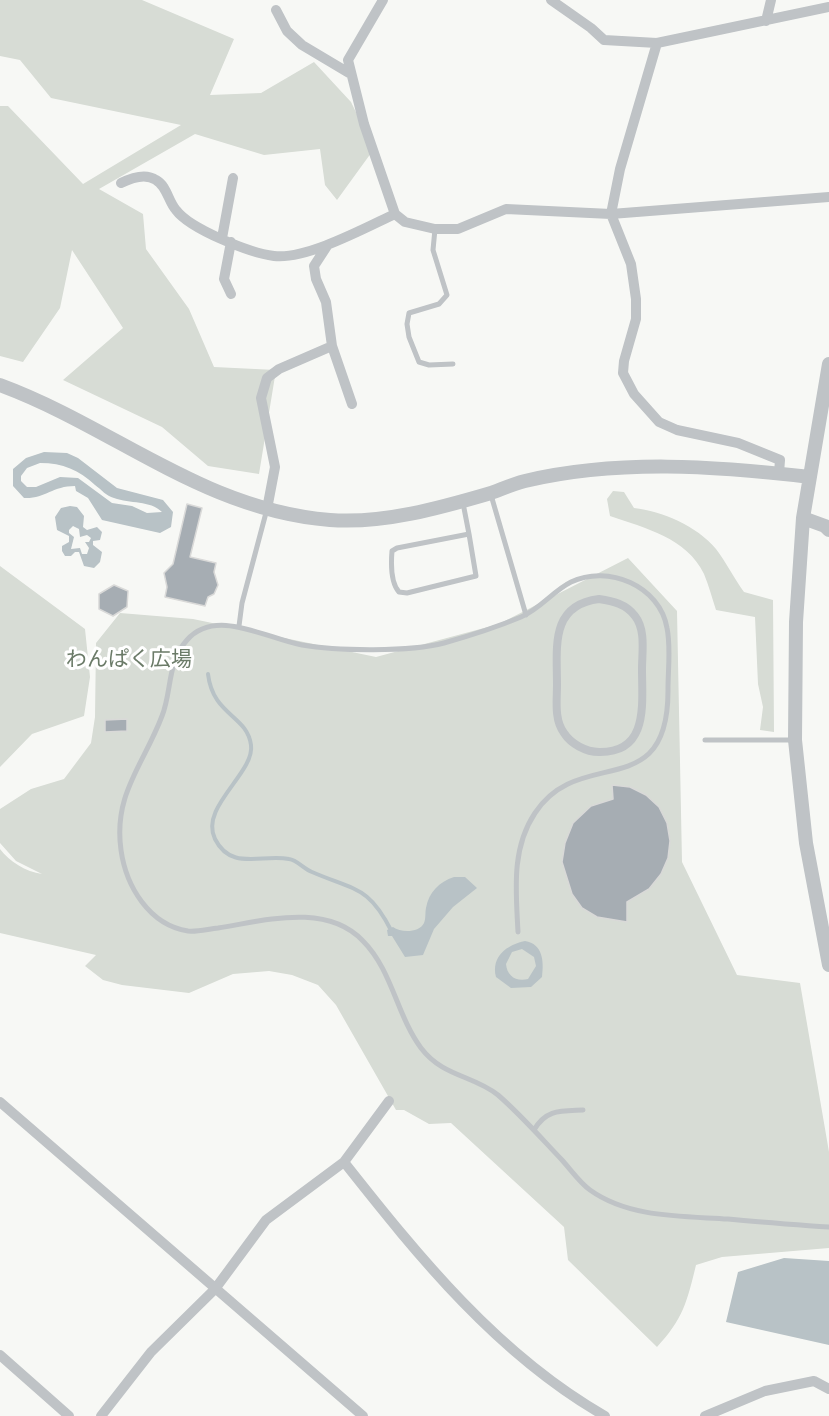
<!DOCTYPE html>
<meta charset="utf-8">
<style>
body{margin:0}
canvas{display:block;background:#f7f8f5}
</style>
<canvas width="829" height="1416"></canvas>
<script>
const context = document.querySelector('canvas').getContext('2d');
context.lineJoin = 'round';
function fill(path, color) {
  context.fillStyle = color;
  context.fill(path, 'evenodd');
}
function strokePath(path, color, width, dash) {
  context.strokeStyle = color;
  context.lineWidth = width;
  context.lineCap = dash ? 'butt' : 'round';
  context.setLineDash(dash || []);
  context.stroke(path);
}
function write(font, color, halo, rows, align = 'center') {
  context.font = font + ' "Nunito Sans","Noto Sans JP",sans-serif';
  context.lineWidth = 6;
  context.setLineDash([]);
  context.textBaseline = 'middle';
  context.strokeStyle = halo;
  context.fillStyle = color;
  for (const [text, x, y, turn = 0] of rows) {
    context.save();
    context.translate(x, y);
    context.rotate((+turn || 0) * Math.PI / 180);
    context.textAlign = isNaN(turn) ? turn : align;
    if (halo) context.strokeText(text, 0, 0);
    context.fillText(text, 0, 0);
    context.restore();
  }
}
fill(new Path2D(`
 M 0,0 L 142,0 L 234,39 L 210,95 L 261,93 L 314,62 L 351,102 L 374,149 L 337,200 L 325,185 L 320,149 L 264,155 L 195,134 L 99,189 L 143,214 L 146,249 L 189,309 L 214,367 L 276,370 L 259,474 L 208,466 L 162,427 L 63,380 L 123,328 L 72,250 L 60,308 L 23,362 L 0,356 L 0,106 L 8,106 L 83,184 L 181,125 L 51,98 L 20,60 L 0,56 Z
 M 613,491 L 624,492 L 634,508 C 662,511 697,526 716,549 C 726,562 734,578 744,592 L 773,600 L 774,732 L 760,730 L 763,707 L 758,684 L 755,617 L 716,610 C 712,598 709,586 704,574 C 687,538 645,528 610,516 L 607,499 Z
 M 628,558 L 677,611 L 682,862 L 737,975 L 800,983 L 829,1152 L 829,1248 L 722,1257 L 696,1265 C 687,1302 683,1319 657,1347 L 568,1260 L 564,1227 L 451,1123 L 429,1124 L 404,1110 L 396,1110 L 336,1005 L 318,985 L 292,975 L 269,971 L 233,974 L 189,993 L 122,985 L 103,980 L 85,966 L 96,955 L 0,933 L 0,849 C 9,861 26,872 42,874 L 16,861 L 0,843 L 0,809 L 31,789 L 64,779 L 91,743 L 95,717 L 96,643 L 120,613 L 193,619 L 376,657 L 499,624 Z
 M 0,566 L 85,629 L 90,677 L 84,716 L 32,734 L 0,767 Z`), '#d7dcd5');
fill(new Path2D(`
 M 44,452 L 67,453 L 78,458 L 117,488 L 163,500 L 173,512 L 171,527 L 160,533 L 102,520 L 88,498 L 76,491 L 75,486 C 52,486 45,499 24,498 L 13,486 L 13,469 L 26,458 ZM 40,463 C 63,463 79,470 95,485 C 102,490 106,496 114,498 C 130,504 150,500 162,512 L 147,513 L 132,506 L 112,503 L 78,478 L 60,477 L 36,487 L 27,487 L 21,481 L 21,476 L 27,468 Z
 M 70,506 L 77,507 L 84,516 L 83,527 L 87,530 L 97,527 L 102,532 L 100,540 L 93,541 L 93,545 L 102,552 L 100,562 L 94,568 L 84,566 L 79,552 L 75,552 L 71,556 L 65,556 L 62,551 L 62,546 L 69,542 L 69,536 L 57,530 L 55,517 L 61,508 ZM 73,526 L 79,529 L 80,537 L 87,535 L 91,538 L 89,542 L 85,542 L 89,548 L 87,554 L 82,554 L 80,548 L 71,549 L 74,537 L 69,533 L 69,530 Z
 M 454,877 L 465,877 L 477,888 L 453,907 L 434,929 L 423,955 L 405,957 L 392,936 L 388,936 L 387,930 L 393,927 C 401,933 419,933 424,923 C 426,919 425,912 426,908 C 429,892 439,882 454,877 Z
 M 525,941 C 543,944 544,961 542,977 L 531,987 L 511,988 L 496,977 C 491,956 507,945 525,941 ZM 522,949 L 534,957 L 536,966 L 528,979 C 516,982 507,976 506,964 L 512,952 Z
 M 784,1258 L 829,1261 L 829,1345 L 726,1322 L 738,1272 Z`), '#b8c2c6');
strokePath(new Path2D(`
 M 208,674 C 213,716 247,715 251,745 C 255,773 199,807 215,839 C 231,871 261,854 289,859 C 297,860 304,869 312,872 C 356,891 369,886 392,932`), '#b8c2c6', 4);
const building = new Path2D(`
 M 187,504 L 202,508 L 190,557 L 216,563 L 214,572 L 218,585 L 214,594 L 208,597 L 205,606 L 165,597 L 167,587 L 164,573 L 173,564 Z
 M 114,585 L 128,591 L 127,607 L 113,616 L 99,609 L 99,594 Z
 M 127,719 L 127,731 L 105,732 L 105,720 Z
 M 612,785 L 630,787 L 646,795 L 659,807 L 667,823 L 670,841 L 668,858 L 661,874 L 649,889 L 627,902 L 627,922 L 597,917 L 582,908 L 572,894 L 562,862 L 565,843 L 573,823 L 591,806 L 613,799 Z`);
fill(building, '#a6adb3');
strokePath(building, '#d9d9d8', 1.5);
strokePath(new Path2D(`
 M 435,229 L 433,250 L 447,295 L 439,304 L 409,313 L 407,324 L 409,337 L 419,362 L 429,365 L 453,364
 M 491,495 L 526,615
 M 463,503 L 469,534
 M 469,534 L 476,576 L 407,593 L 399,592 C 391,583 391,563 392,551 L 397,548 Z
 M 239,626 L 242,603 L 267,509
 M 705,740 L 793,740
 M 518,932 C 516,891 511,849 535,813 C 580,744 669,806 668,689 C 668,669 671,647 667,628 C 660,586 608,564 571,582 C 553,591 540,609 521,617 C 497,627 469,636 444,643 C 411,652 336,651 302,645 C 267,639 216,607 187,640 C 167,662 172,691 162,716 C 144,764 113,794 121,850 C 126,886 149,925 188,931 C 197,932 208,929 218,928 C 264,921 326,902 363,941 C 392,970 397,1016 421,1048 C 443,1077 473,1075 498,1095 C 521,1115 541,1138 562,1160 C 571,1170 580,1183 590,1190 C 629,1218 682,1216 728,1219 C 761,1222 795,1225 829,1227
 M 534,1130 C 546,1109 561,1111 583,1110`), '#bfc3c6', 5);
strokePath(new Path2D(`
 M 599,599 C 613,601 626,604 635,616 C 646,630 642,652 642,669 C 642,704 649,753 599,752 C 586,752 571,744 564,733 C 554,720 557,700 557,685 C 557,647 550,605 599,599 Z`), '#bfc3c6', 8);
strokePath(new Path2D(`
 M 383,0 L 348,60 L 364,124 L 395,214 L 405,222 L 435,229 L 458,229 L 506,209 L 611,214 L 829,197
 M 551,0 L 591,28 L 604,40 L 657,43 L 829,7
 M 276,10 L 287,31 L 302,45 L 349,73
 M 766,21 L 771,0
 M 657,43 L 620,169 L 611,214 L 631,264 L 636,299 L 636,319 L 624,361 L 623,373 L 634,394 L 659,422 L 677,430 L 738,443 L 780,460 L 779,473
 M 121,183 C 131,178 146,173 156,180 C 167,186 168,201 176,210 C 190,229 250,253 274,256 C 306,260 365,228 395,214
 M 222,238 L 233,178
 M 231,294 L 224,279 L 231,242
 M 332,346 L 352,404
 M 267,509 L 275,467 L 261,398 L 267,378 L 279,369 L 332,346 L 326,302 L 316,279 L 314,266 L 327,246
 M 0,1102 L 363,1416
 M 344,1162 C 419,1257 498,1355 605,1416
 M 0,1355 L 69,1416
 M 101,1416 L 151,1352 L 215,1289 L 266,1220 L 344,1162 L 389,1101
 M 705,1416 L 765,1391 L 814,1381 L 829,1389`), '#bfc3c6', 10);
strokePath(new Path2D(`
 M 829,364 L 803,518 L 796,622 L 795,740 L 806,843 L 829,965
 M 0,385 C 114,427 203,510 330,520 C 383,524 440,508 491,493 C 502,489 513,484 525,481 C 619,459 715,466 810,477
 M 803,518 L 825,526 L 829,530`), '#bfc3c6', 14);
write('21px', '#6b7b68', '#fff', [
 ["わんぱく広場",129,661]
]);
</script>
